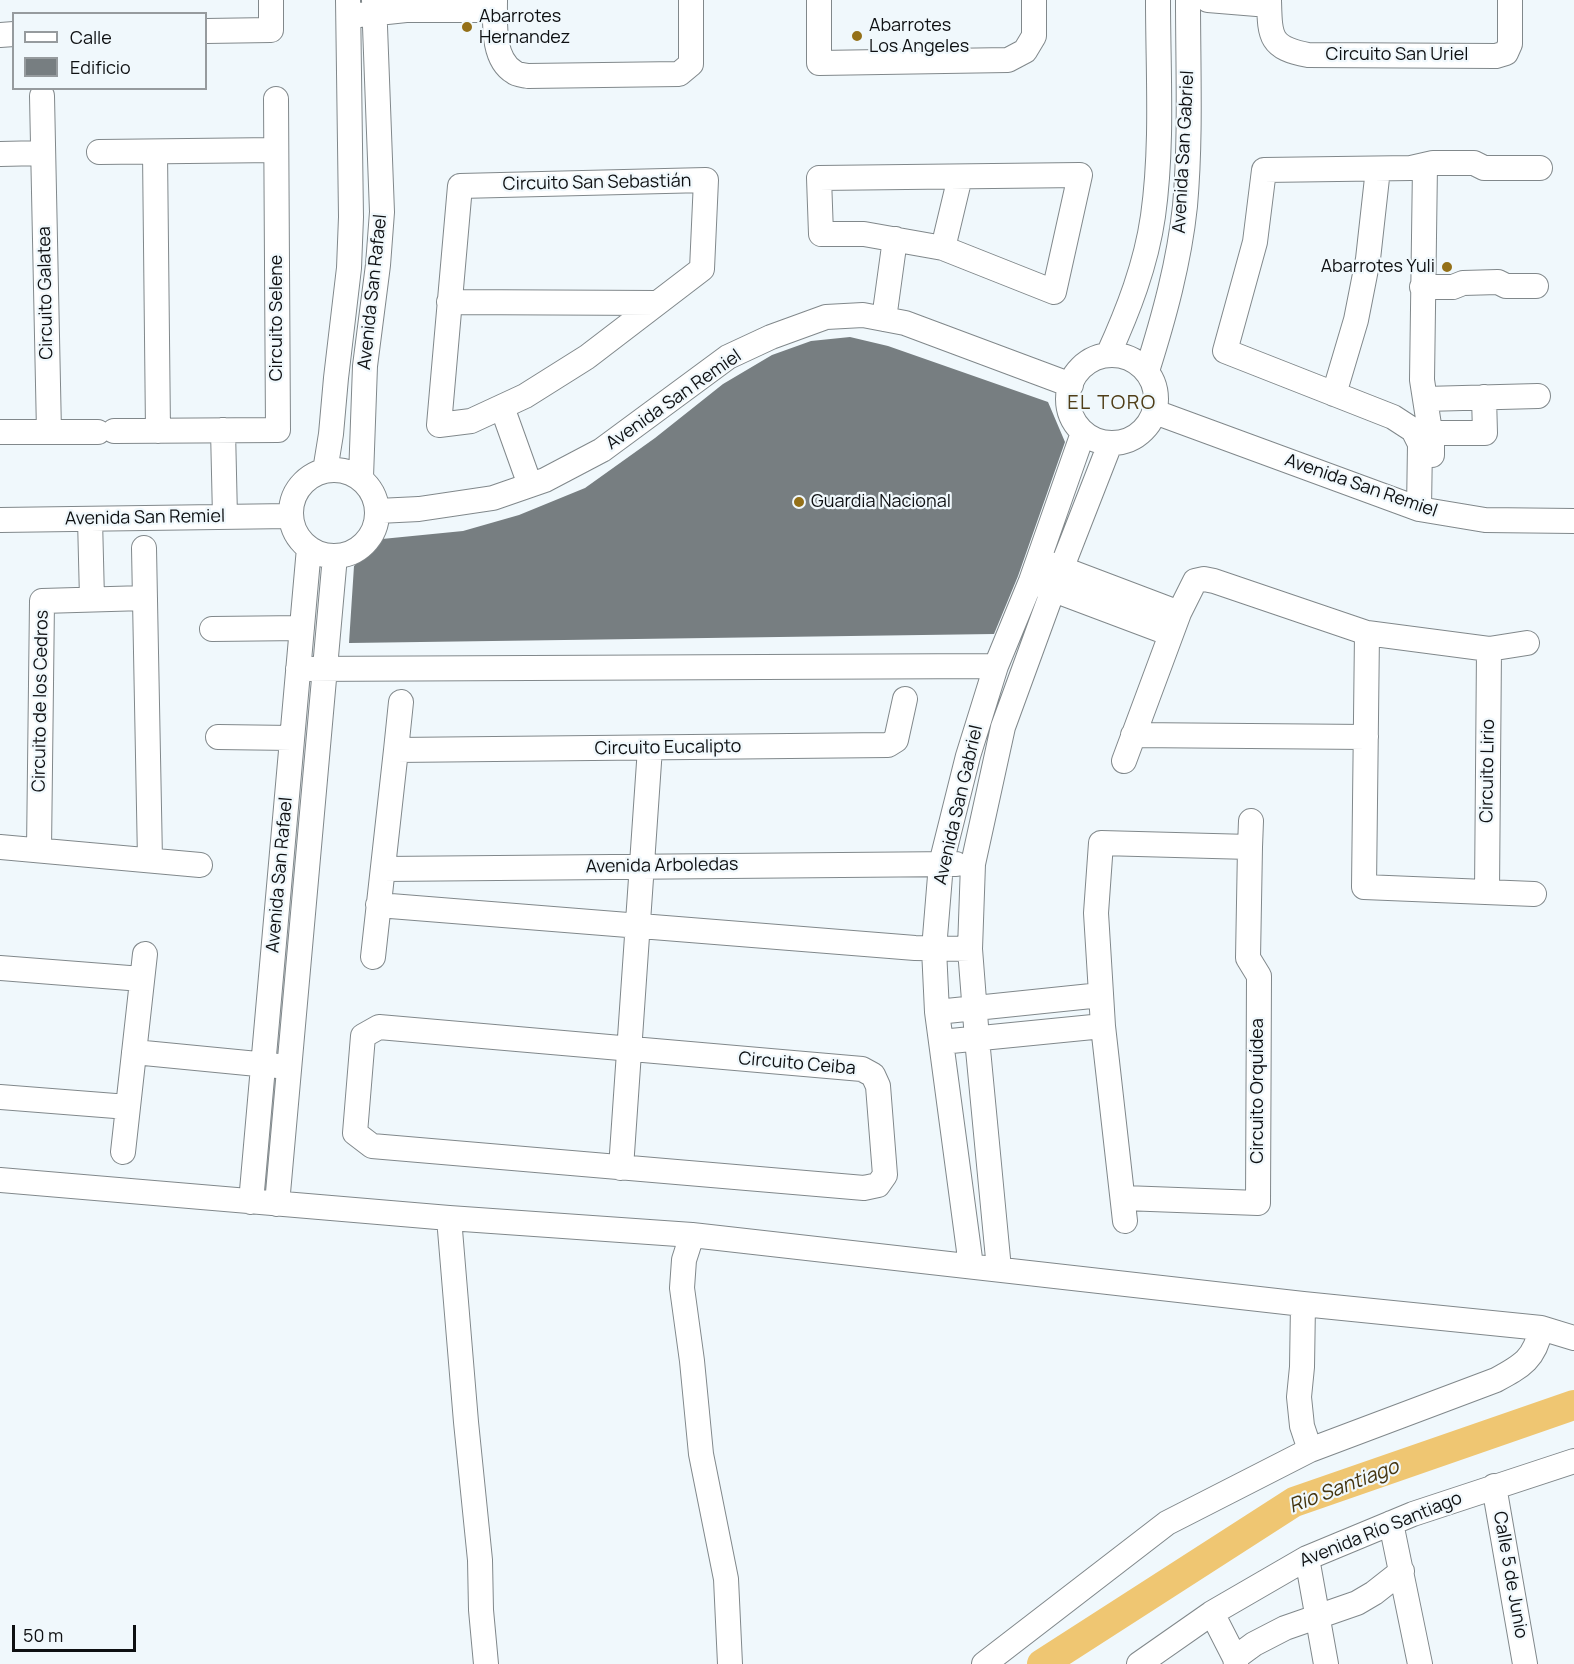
<!DOCTYPE html>
<meta charset="utf-8">
<style>
body{margin:0}
#map{position:relative;width:1574px;height:1664px;overflow:hidden;background:#f0f8fc;font-family:Manrope,sans-serif}
canvas{display:block}
.legend{position:absolute;left:12px;top:12px;width:195px;height:78px;box-sizing:border-box;background:#f0f8fc;border:2px solid #969b9e;margin:0;padding:8px 10px;list-style:none;font-size:18px;color:#0e1012}
.legend li{display:flex;align-items:center;gap:12px;height:30px}
.legend b{width:30px;border:2px solid #969b9e}
.scale{position:absolute;left:12px;top:1625px;width:124px;height:27px;box-sizing:border-box;border:3px solid #0e1012;border-top:0;padding-left:8px;font-size:18px;line-height:21px;white-space:nowrap;color:#0e1012;-webkit-text-stroke:4px #f0f8fc;paint-order:stroke}
</style>
<div id="map">
<canvas width="1574" height="1664"></canvas>
<ul class="legend">
<li><b style="height:8px;background:#fff"></b>Calle</li>
<li><b style="height:16px;background:#777e81"></b>Edificio</li>
</ul>
<div class="scale">50 m</div>
</div>
<script>
const context = document.querySelector('canvas').getContext('2d');
context.lineJoin = 'round';
function strokePath(path, color, width, dash) {
  context.strokeStyle = color;
  context.lineWidth = width;
  context.lineCap = dash ? 'butt' : 'round';
  context.setLineDash(dash || []);
  context.stroke(path);
}
function fill(path, color) {
  context.fillStyle = color;
  context.fill(path, 'evenodd');
}
function write(font, color, halo, rows, align = 'center') {
  context.font = font + ' Manrope,sans-serif';
  context.lineWidth = 4.5;
  context.setLineDash([]);
  context.textBaseline = 'middle';
  context.strokeStyle = halo;
  context.fillStyle = color;
  for (const [text, x, y, turn = 0] of rows) {
    context.save();
    context.translate(x, y);
    context.rotate((+turn || 0) * Math.PI / 180);
    context.textAlign = isNaN(turn) ? turn : align;
    if (halo) context.strokeText(text, 0, 0);
    context.fillText(text, 0, 0);
    context.restore();
  }
}
strokePath(new Path2D(`
 M 1042,1664 L 1294,1502 L 1574,1405`), '#efc672', 30);
fill(new Path2D(`
 M 850,337 L 888,346 L 1048,402 L 1065,442 L 1018,576 L 994,634 L 349,643 L 354,566 L 382,539 L 463,531 L 519,515 L 585,488 L 655,438 L 723,384 L 772,355 L 811,341 Z`), '#777e81');
const minor = new Path2D(`
 M 495,0 C 495,23 492,59 514,72 C 517,75 524,75 528,76 L 679,74 L 691,64 L 691,0
 M 819,0 L 819,63 L 1008,60 L 1025,51 L 1034,36 L 1034,0
 M 1208,0 L 1269,5
 M 1269,0 C 1270,36 1269,48 1308,55 L 1496,56 L 1506,53 L 1510,44 L 1510,0
 M 359,15 L 406,10 L 495,10
 M 206,31 L 271,30 L 271,0
 M 0,35 L 14,34
 M 42,96 L 49,432
 M 99,152 L 276,150
 M 155,152 L 158,431
 M 0,154 L 43,153
 M 1425,165 L 1422,380 L 1432,444 L 1432,455
 M 1080,175 L 1054,292 L 943,248 L 864,234 L 821,234 L 819,178 Z
 M 706,180 L 702,269 L 587,357 L 525,396 L 471,421 L 439,425 L 460,186 Z
 M 943,248 L 960,177
 M 1422,287 L 1453,287 L 1463,283 L 1498,282 L 1506,286 L 1536,286
 M 449,302 L 657,303
 M 884,319 L 895,239
 M1068 399a44 44 0 1 1 88 0a44 44 0 1 1-88 0Z
 M 1108,355 C 1128,311 1146,265 1153,216 C 1163,145 1158,71 1158,0
 M 1147,371 C 1164,317 1179,263 1185,206 C 1191,138 1188,68 1188,0
 M 1334,394 L 1356,320 L 1368,259 L 1378,169
 M 1425,399 L 1538,396
 M 502,407 L 530,485
 M 1155,412 L 1419,509 L 1485,520 L 1574,521
 M 223,430 L 225,517
 M 114,431 L 278,430 L 276,99
 M 0,432 L 98,432
 M 1430,433 L 1485,433 L 1484,397
 M291 513a43 43 0 1 1 86 0a43 43 0 1 1-86 0Z
 M 325,471 L 331,434 L 336,378 L 349,268 L 351,217 L 348,0
 M 361,477 L 365,366 L 378,265 L 382,212 L 374,0
 M 1419,509 L 1420,444 L 1413,430 L 1393,417 L 1225,351 L 1255,242 L 1264,170 L 1411,168 L 1433,163 L 1474,163 L 1484,168 L 1540,168
 M 378,511 L 419,509 L 493,498 L 545,480 L 602,450 L 728,357 L 771,337 L 826,317 L 863,315 L 905,323 L 1071,385
 M 90,519 L 92,599
 M 0,520 L 290,516
 M 144,548 L 150,860
 M 1047,563 L 1179,613
 M 1038,584 L 1171,634
 M 212,629 L 302,628
 M 1367,633 L 1364,887 L 1534,894
 M 298,669 L 996,666
 M 1133,735 L 1366,737
 M 218,737 L 292,738
 M 396,750 L 401,702
 M 1124,761 L 1179,613 L 1195,581 L 1204,579 L 1214,581 L 1367,633 L 1489,649 L 1527,643
 M 0,847 L 200,865
 M 1250,847 L 1251,821
 M 39,850 L 42,601 L 145,598
 M 383,869 L 956,864
 M 1487,892 L 1489,649
 M 378,905 L 915,948 L 970,949
 M 373,957 L 396,750 L 888,745 L 896,740 L 905,699
 M 0,968 L 142,979
 M 937,1012 L 1101,995
 M 379,1027 L 862,1069 L 873,1075 L 878,1086 L 885,1175 L 878,1185 L 864,1188 L 372,1146 L 355,1133 L 363,1036 Z
 M 941,1042 L 1103,1026
 M 134,1052 L 278,1066
 M 0,1097 L 128,1107
 M 123,1152 L 145,954
 M 621,1168 L 650,748
 M 0,1180 L 449,1218 L 692,1235 L 1303,1304 L 1541,1328 L 1574,1338
 M 1124,1198 L 1258,1203 L 1259,976 L 1248,958 L 1250,847 L 1101,843 L 1096,913 L 1103,1026 L 1125,1221
 M 251,1202 L 309,548
 M 277,1204 L 335,556
 M 449,1218 L 466,1422 L 480,1560 L 481,1610 L 486,1664
 M 692,1235 L 684,1260 L 682,1288 L 692,1361 L 701,1454 L 726,1579 L 730,1664
 M 971,1266 L 937,1012 L 934,949 L 941,864 L 968,756 L 996,666 L 1031,581 L 1083,433
 M 999,1269 L 977,1039 L 970,949 L 973,864 L 1003,727 L 1053,590 L 1110,444
 M 1303,1304 L 1302,1367 L 1299,1397 L 1302,1426 L 1310,1450
 M 1494,1486 L 1525,1664
 M 1391,1523 L 1420,1664
 M 1307,1558 L 1326,1664
 M 1212,1613 L 1235,1658 L 1236,1664
 M 1235,1658 L 1254,1644 L 1285,1628 L 1357,1603 L 1374,1593 L 1402,1571
 M 984,1664 L 1167,1523 L 1310,1450 L 1496,1380 C 1522,1366 1535,1359 1541,1328
 M 1139,1664 L 1212,1613 L 1307,1558 L 1413,1514 L 1574,1461`);
strokePath(minor, '#81888b', 26);
strokePath(minor, '#fff', 24);
for (const [x, y, r, color] of [
 [467,27,6,"#947018"],
 [857,36,6,"#947018"],
 [1447,267,6,"#947018"],
 [799,502,6,"#947018"]
]) {
  const dot = new Path2D();
  dot.arc(x, y, r, 0, 2 * Math.PI);
  context.fillStyle = color;
  context.fill(dot);
  strokePath(dot, '#f0f8fc', 2);
}
write('18px', '#0e1012', '#f0f8fc', [
 ["Abarrotes",479,17],
 ["Hernandez",479,38],
 ["Abarrotes",869,26],
 ["Los Angeles",869,47],
 ["Abarrotes Yuli",1435,267,"right"],
 ["Guardia Nacional",811,502]
], 'left');
write('18px', '#0e1012', '#f0f8fc', [
 ["Circuito San Uriel",1397,55],
 ["Avenida San Gabriel",1184,152,-87],
 ["Circuito San Sebastián",597,183,-1],
 ["Avenida San Rafael",373,292,-84],
 ["Circuito Galatea",46,293,-91],
 ["Circuito Selene",277,318,-90],
 ["Avenida San Remiel",674,400,-35],
 ["Avenida San Remiel",1361,486,19],
 ["Avenida San Remiel",145,518,-1],
 ["Circuito de los Cedros",41,701,-89],
 ["Circuito Eucalipto",668,748,-1],
 ["Circuito Lirio",1488,771,-89],
 ["Avenida San Gabriel",959,805,-77],
 ["Avenida Arboledas",662,866,-1],
 ["Avenida San Rafael",280,875,-85],
 ["Circuito Ceiba",797,1064,5],
 ["Circuito Orquídea",1258,1091,-90],
 ["Avenida Río Santiago",1381,1530,-22],
 ["Calle 5 de Junio",1510,1575,80]
]);
context.letterSpacing = '1.5px';
write('20px', '#503e18', '#f0f8fc', [
 ["EL TORO",1112,403]
]);
context.letterSpacing = '0px';
write('italic 20px', '#453510', '#f0f8fc', [
 ["Rio Santiago",1344,1487,-21]
]);
</script>
